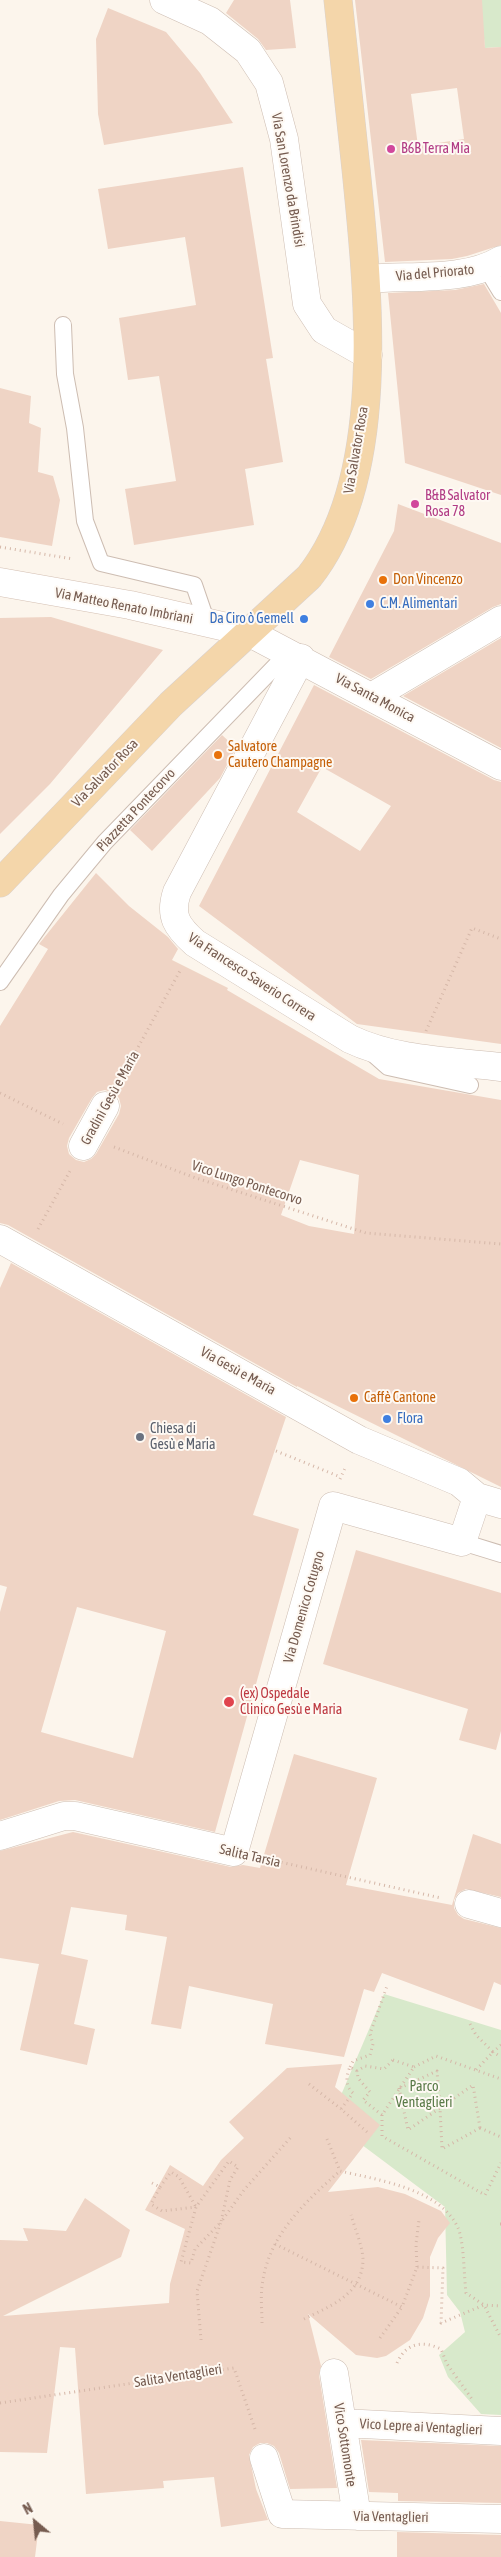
<!DOCTYPE html>
<meta charset="utf-8">
<style>
body{margin:0}
#map{position:relative;width:501px;height:2557px;overflow:hidden;background:#fcf5ec;font-family:"Asap Condensed",sans-serif}
canvas{display:block}
.north{position:absolute;left:10px;top:2497px;width:50px;height:50px;-webkit-text-stroke:4px #fef9f3;paint-order:stroke;rotate:332deg;font-size:14px;font-weight:700;line-height:20px;text-align:center;color:#765c50}
.north::after{content:'';display:block;margin:auto;width:18px;height:22px;background:#765c50;clip-path:polygon(50% 0,100% 100%,50% 72%,0 100%)}
</style>
<div id="map">
<canvas width="501" height="2557"></canvas>
<div class="north">N</div>
</div>
<script>
const context = document.querySelector('canvas').getContext('2d');
context.lineJoin = 'round';
function fill(path, color) {
  context.fillStyle = color;
  context.fill(path, 'evenodd');
}
function strokePath(path, color, width, dash) {
  context.strokeStyle = color;
  context.lineWidth = width;
  context.lineCap = dash ? 'butt' : 'round';
  context.setLineDash(dash || []);
  context.stroke(path);
}
function write(font, color, halo, rows, align = 'center') {
  context.font = font + ' "Asap Condensed",sans-serif';
  context.lineWidth = 4;
  context.setLineDash([]);
  context.textBaseline = 'middle';
  context.strokeStyle = halo;
  context.fillStyle = color;
  for (const [text, x, y, turn = 0] of rows) {
    context.save();
    context.translate(x, y);
    context.rotate((+turn || 0) * Math.PI / 180);
    context.textAlign = isNaN(turn) ? turn : align;
    if (halo) context.strokeText(text, 0, 0);
    context.fillText(text, 0, 0);
    context.restore();
  }
}
fill(new Path2D(`
 M 480,0 L 501,0 L 501,47 L 485,48 Z
 M 384,1994 L 501,2030 L 501,2415 L 481,2414 L 448,2377 L 439,2355 L 465,2332 L 460,2312 L 447,2295 L 445,2207 L 330,2121 Z`), '#d8e9cb');
fill(new Path2D(`
 M 234,0 L 290,0 L 296,48 L 266,50 L 258,39 L 226,13 Z
 M 355,0 L 482,0 L 485,48 L 501,47 L 501,245 L 467,256 L 452,259 L 385,262 ZM 457,88 L 464,139 L 418,146 L 411,94 Z
 M 108,8 L 166,32 L 200,73 L 233,123 L 104,145 L 98,114 L 96,39 Z
 M 243,167 L 273,358 L 266,359 L 283,462 L 245,469 L 254,525 L 134,545 L 125,489 L 176,481 L 159,376 L 128,380 L 119,318 L 196,305 L 185,237 L 108,249 L 98,189 Z
 M 484,284 L 501,313 L 501,495 L 405,463 L 388,293 L 455,290 Z
 M 0,388 L 31,396 L 29,423 L 41,428 L 38,472 L 53,476 L 60,500 L 52,546 L 0,537 Z
 M 398,504 L 501,543 L 501,604 L 493,607 L 371,679 L 329,657 L 394,531 Z
 M 51,617 L 163,650 L 50,784 L 0,834 L 0,618 Z
 M 501,638 L 501,748 L 403,696 Z
 M 314,685 L 494,780 L 501,782 L 501,1044 L 357,1024 L 199,906 ZM 322,767 L 391,806 L 360,851 L 297,812 Z
 M 222,735 L 236,748 L 220,778 L 152,851 L 130,830 Z
 M 96,873 L 129,906 L 168,937 L 178,949 L 172,960 L 228,988 L 227,990 L 379,1079 L 501,1100 L 501,1487 L 297,1386 L 297,1387 L 8,1225 L 0,1223 L 0,1026 L 48,949 L 39,944 ZM 105,1090 L 113,1093 L 119,1098 L 121,1106 L 119,1114 L 96,1154 L 91,1159 L 84,1162 L 76,1160 L 69,1154 L 67,1146 L 69,1138 L 92,1098 L 97,1092 ZM 300,1160 L 359,1175 L 354,1234 L 309,1226 L 281,1215 Z
 M 11,1263 L 286,1417 L 253,1515 L 299,1529 L 215,1832 L 75,1800 L 59,1801 L 0,1820 L 0,1612 L 7,1587 L 0,1585 L 0,1288 ZM 77,1607 L 166,1631 L 133,1758 L 41,1732 Z
 M 356,1550 L 501,1593 L 501,1731 L 496,1750 L 459,1740 L 468,1709 L 323,1664 Z
 M 294,1754 L 377,1778 L 346,1885 L 452,1905 L 473,1834 L 501,1844 L 501,1897 L 466,1889 L 458,1893 L 454,1900 L 454,1908 L 458,1915 L 464,1919 L 501,1928 L 501,1985 L 494,1982 L 484,2011 L 382,1973 L 374,1992 L 364,1989 L 344,2057 L 265,2044 L 273,2004 L 189,1986 L 181,2029 L 151,2024 L 167,1937 L 125,1930 L 127,1915 L 71,1907 L 61,1954 L 88,1960 L 74,2024 L 95,2029 L 87,2065 L 20,2050 L 39,1964 L 0,1958 L 0,1851 L 73,1832 L 231,1867 L 243,1865 L 260,1868 Z
 M 342,2064 L 335,2087 L 380,2125 L 328,2192 L 378,2187 L 405,2194 L 441,2211 L 450,2223 L 438,2238 L 430,2257 L 430,2296 L 423,2318 L 410,2340 L 386,2356 L 377,2358 L 356,2355 L 308,2314 L 321,2366 L 319,2375 L 337,2488 L 290,2489 L 279,2453 L 274,2446 L 267,2443 L 260,2443 L 253,2447 L 249,2455 L 256,2489 L 268,2520 L 221,2527 L 214,2477 L 163,2481 L 164,2488 L 86,2494 L 75,2348 L 60,2347 L 47,2453 L 0,2452 L 0,2240 L 28,2241 L 23,2228 L 66,2231 L 85,2198 L 130,2230 L 121,2257 L 3,2316 L 169,2303 L 170,2284 L 185,2229 L 145,2210 L 170,2165 L 203,2186 L 221,2160 L 244,2138 L 229,2122 L 287,2068 Z
 M 361,2440 L 501,2446 L 501,2503 L 398,2501 L 398,2493 L 369,2492 Z
 M 0,2521 L 39,2525 L 35,2557 L 0,2557 Z
 M 397,2532 L 501,2535 L 501,2557 L 397,2557 Z`), '#efd4c5');
const lane = new Path2D(`
 M 487,269 L 501,292
 M 63,325 L 65,374 L 75,428 L 85,521 L 101,563 L 194,585 L 207,623
 M 0,982 L 61,895 L 105,842 L 289,652
 M 371,1052 L 388,1067 L 470,1085
 M 462,1542 L 501,1554`);
const street = new Path2D(`
 M 164,0 L 210,21 L 248,51 L 269,83 L 284,139 L 307,304 L 324,330 L 368,355
 M 367,279 C 409,275 465,282 501,260
 M 248,632 L 501,766
 M 301,658 L 177,892 C 169,916 177,927 195,943 L 350,1039 C 396,1061 451,1061 501,1067
 M 373,696 L 501,620
 M 83,1146 L 105,1106
 M 0,1239 L 359,1440 L 459,1482 L 477,1497 L 501,1504
 M 0,1836 L 64,1816 L 75,1816 L 234,1852 L 333,1506 L 462,1542 L 477,1497
 M 469,1904 L 501,1913
 M 334,2373 L 357,2516
 M 342,2423 L 501,2431
 M 264,2458 L 282,2514 L 501,2519`);
const secondary = new Path2D(`
 M 0,582 L 130,605 L 248,632`);
const primary = new Path2D(`
 M 0,883 L 171,704 L 309,577 C 389,476 368,289 356,169 C 350,113 344,56 338,0`);
strokePath(lane, '#cdbdb2', 18);
strokePath(street, '#cdbdb2', 29);
strokePath(secondary, '#d3bfb2', 29);
strokePath(primary, '#d9d1ce', 29);
strokePath(new Path2D(`
 M 0,547 L 73,559
 M 426,1031 L 472,928 L 501,939
 M 119,1082 L 181,969
 M 0,1093 L 63,1124
 M 114,1147 L 193,1177 L 366,1233 L 501,1244
 M 38,1229 L 70,1171
 M 276,1451 L 338,1476
 M 340,1479 L 346,1466
 M 262,1858 L 441,1898
 M 470,2024 L 476,2035 L 493,2052 L 476,2070
 M 501,2045 L 493,2052 L 501,2057
 M 393,2060 L 414,2067 L 382,2115 L 363,2100 L 370,2092 L 358,2078 L 357,2071 L 365,2066 L 384,2069 Z
 M 350,2067 L 353,2061 L 370,2055 L 373,2044 L 370,2034 L 387,1986
 M 414,2067 L 436,2056 L 501,2079
 M 357,2071 L 350,2067 C 346,2076 345,2086 353,2093 L 341,2109 L 367,2132
 M 309,2084 L 341,2109
 M 399,2088 L 408,2130 L 440,2108 L 442,2149 L 480,2128
 M 400,2088 L 437,2071 L 440,2108 L 473,2085 L 480,2128
 M 382,2115 L 382,2136 L 485,2195 L 501,2163
 M 480,2128 L 501,2137
 M 327,2139 L 340,2171 C 378,2180 441,2189 458,2228 C 464,2241 464,2277 466,2293 L 484,2305 L 501,2338
 M 152,2183 L 160,2187 L 151,2204 L 162,2211 L 196,2207
 M 160,2187 L 171,2172 L 179,2177 L 196,2207
 M 500,2224 L 501,2224
 M 275,2244 L 402,2307 L 417,2267 L 443,2268 L 441,2323 L 484,2305 L 501,2306
 M 417,2267 L 416,2244 L 419,2220
 M 304,2319 C 330,2306 362,2295 363,2260 C 363,2247 355,2229 351,2215
 M 262,2323 C 262,2309 260,2294 263,2280 C 270,2234 307,2200 340,2171
 M 380,2338 L 402,2307
 M 201,2340 L 197,2291 L 221,2222 L 195,2249 L 191,2263 L 181,2262 L 196,2207 L 229,2161 L 238,2167 L 230,2180 L 221,2222 L 244,2190 L 291,2137
 M 397,2363 C 406,2343 422,2340 441,2349 L 447,2364 L 472,2399
 M 0,2403 L 234,2368 L 256,2432`), '#d5b7a8', 3, [1, 4]);
strokePath(lane, '#fff', 16);
strokePath(street, '#fff', 28);
strokePath(secondary, '#fff', 28);
strokePath(primary, '#f4d6aa', 28);
for (const [x, y, r, color] of [
 [391,149,5,"#d1479c"],
 [415,504,5,"#d1479c"],
 [383,580,5,"#e8710a"],
 [370,604,5,"#3f7fe0"],
 [304,619,5,"#3f7fe0"],
 [218,755,5,"#e8710a"],
 [354,1398,5,"#e8710a"],
 [387,1419,5,"#3f7fe0"],
 [140,1437,5,"#6b7280"],
 [229,1702,6,"#e0444e"]
]) {
  const dot = new Path2D();
  dot.arc(x, y, r, 0, 2 * Math.PI);
  context.fillStyle = color;
  context.fill(dot);
  strokePath(dot, '#fef9f3', 2);
}
write('14px', '#b23c85', '#fef9f3', [
 ["B6B Terra Mia",401,149],
 ["B&B Salvator",425,496],
 ["Rosa 78",425,512]
], 'left');
write('14px', '#765c50', '#fef9f3', [
 ["Via San Lorenzo da Brindisi",288,180,80],
 ["Via del Priorato",435,273,-5],
 ["Via Salvator Rosa",356,450,-80],
 ["Via Matteo Renato Imbriani",124,606,11],
 ["Via Santa Monica",375,698,28],
 ["Via Salvator Rosa",105,773,-46],
 ["Piazzetta Pontecorvo",136,810,-47],
 ["Via Francesco Saverio Correra",252,977,33],
 ["Gradini Gesù e Maria",110,1098,-61],
 ["Vico Lungo Pontecorvo",247,1183,18],
 ["Via Gesù e Maria",238,1371,29],
 ["Via Domenico Cotugno",304,1607,-74],
 ["Salita Tarsia",250,1856,13],
 ["Salita Ventaglieri",178,2376,-9],
 ["Vico Lepre ai Ventaglieri",421,2427,3],
 ["Vico Sottomonte",345,2445,81],
 ["Via Ventaglieri",391,2517,1]
]);
write('14px', '#c56008', '#fef9f3', [
 ["Don Vincenzo",393,580],
 ["Salvatore",228,747],
 ["Cautero Champagne",228,763],
 ["Caffè Cantone",364,1398]
], 'left');
write('14px', '#366cbe', '#fef9f3', [
 ["C.M. Alimentari",380,604],
 ["Da Ciro ò Gemell",294,619,"right"],
 ["Flora",397,1419]
], 'left');
write('14px', '#5b616d', '#fef9f3', [
 ["Chiesa di",150,1429],
 ["Gesù e Maria",150,1445]
], 'left');
write('14px', '#be3a42', '#fef9f3', [
 ["(ex) Ospedale",240,1694],
 ["Clinico Gesù e Maria",240,1710]
], 'left');
write('14px', '#597a48', '#fef9f3', [
 ["Parco",424,2087],
 ["Ventaglieri",424,2103]
]);
</script>
